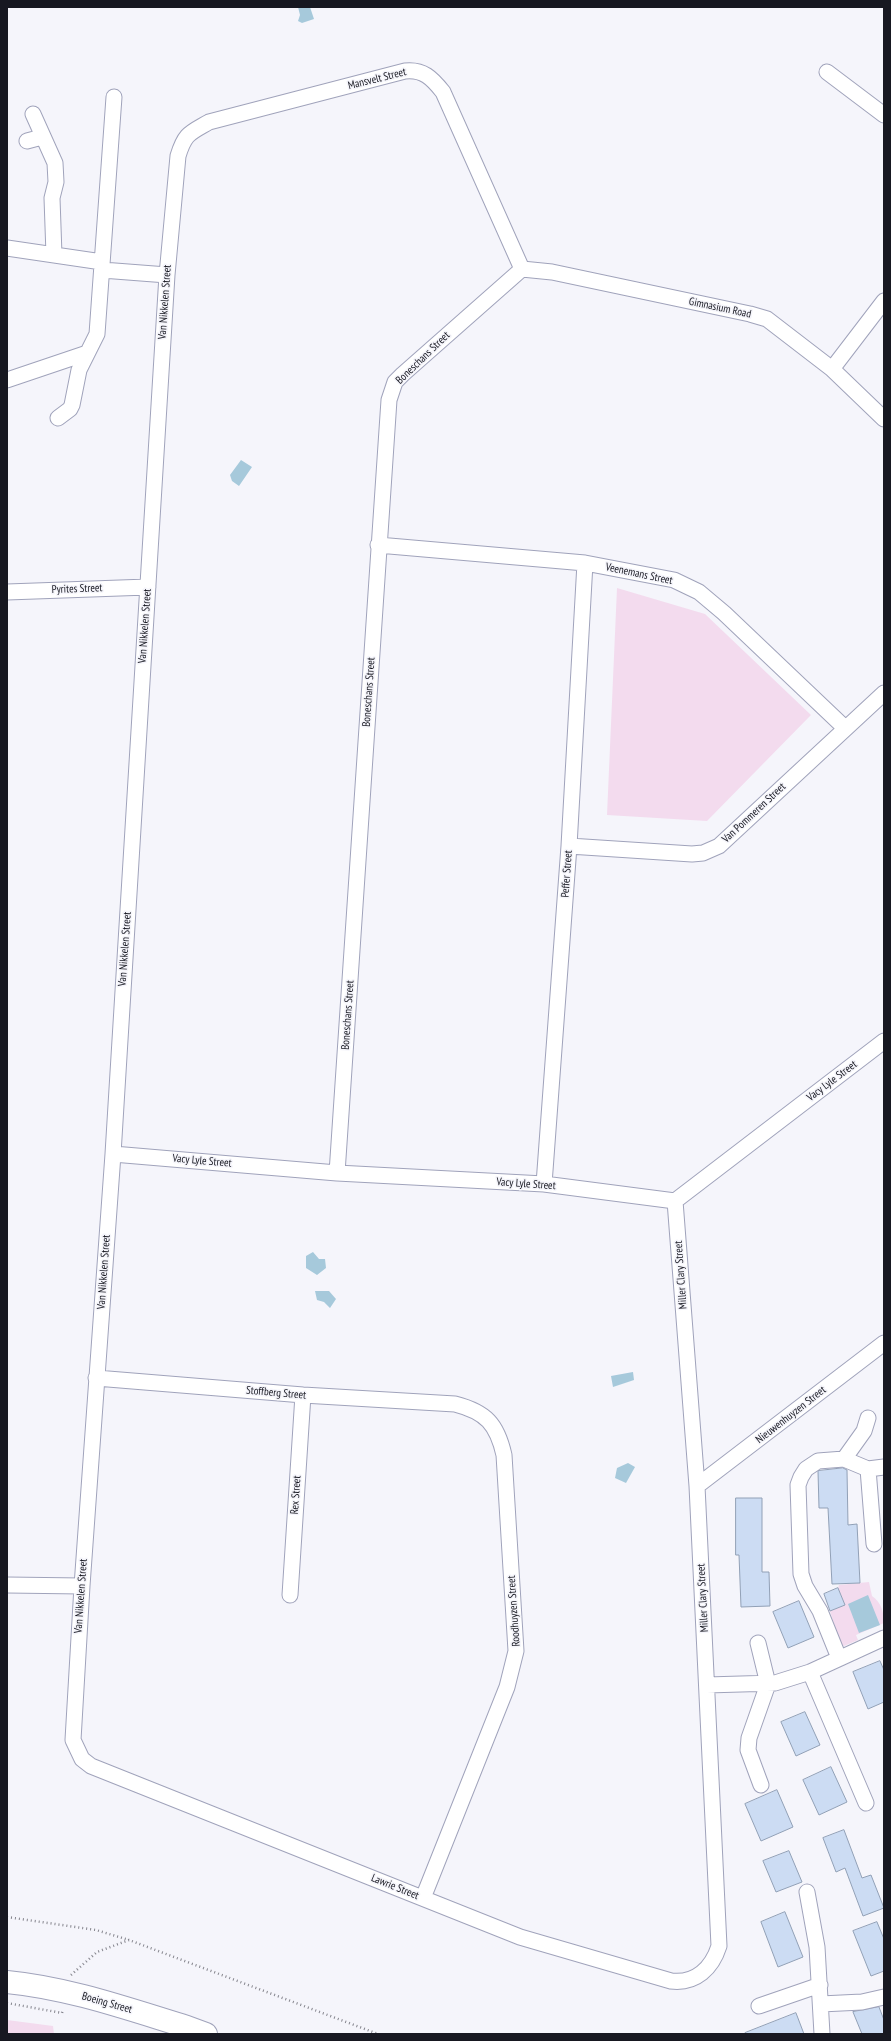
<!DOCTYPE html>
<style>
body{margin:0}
#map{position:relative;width:891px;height:2041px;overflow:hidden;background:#f5f5fb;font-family:"PT Sans Narrow",sans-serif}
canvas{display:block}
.frame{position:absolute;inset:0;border:8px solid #171821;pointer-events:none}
</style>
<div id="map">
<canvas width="891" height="2041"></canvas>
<div class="frame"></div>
</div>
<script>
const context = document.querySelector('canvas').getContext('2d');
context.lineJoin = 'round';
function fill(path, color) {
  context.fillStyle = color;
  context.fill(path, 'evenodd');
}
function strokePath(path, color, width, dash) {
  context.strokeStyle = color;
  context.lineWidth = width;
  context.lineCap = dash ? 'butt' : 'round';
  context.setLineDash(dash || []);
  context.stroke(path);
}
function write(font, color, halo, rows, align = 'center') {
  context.font = font + ' "PT Sans Narrow",sans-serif';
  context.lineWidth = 3;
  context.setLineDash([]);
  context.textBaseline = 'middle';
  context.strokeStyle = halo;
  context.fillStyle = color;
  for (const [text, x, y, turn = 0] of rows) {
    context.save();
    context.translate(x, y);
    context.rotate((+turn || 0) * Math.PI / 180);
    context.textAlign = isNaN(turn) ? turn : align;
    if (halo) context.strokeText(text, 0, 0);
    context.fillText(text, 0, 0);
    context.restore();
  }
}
fill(new Path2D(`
 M 617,588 L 705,614 L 811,715 L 707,821 L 607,815 Z
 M 869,1582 L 872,1596 C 881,1602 884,1612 884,1623 L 856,1635 L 858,1640 L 844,1646 L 840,1643 L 830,1611 L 845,1605 L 838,1588 L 839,1585 Z
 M 7,2020 L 53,2026 L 54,2034 L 7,2034 Z`), '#f3dbee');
fill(new Path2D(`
 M 298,7 L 310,7 L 314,19 L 302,23 L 298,21 L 300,15 Z
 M 241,460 L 252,467 L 239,486 L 232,481 L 230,475 Z
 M 313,1252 L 319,1259 L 325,1259 L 326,1268 L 317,1275 L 306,1268 L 306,1256 Z
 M 315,1291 L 329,1291 L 336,1299 L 330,1308 L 324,1302 L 317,1300 Z
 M 633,1372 L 634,1380 L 613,1387 L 611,1376 Z
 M 628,1463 L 635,1467 L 626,1483 L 615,1478 L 617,1468 Z
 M 868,1595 L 880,1625 L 859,1633 L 848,1604 Z`), '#a6c9db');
const building = new Path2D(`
 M 843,1468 L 847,1470 L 848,1525 L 857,1524 L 860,1583 L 832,1584 L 828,1508 L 819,1508 L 818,1471 Z
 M 736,1498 L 762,1498 L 762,1572 L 769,1572 L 770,1606 L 741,1607 L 739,1555 L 736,1555 Z
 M 838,1588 L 845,1605 L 830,1611 L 824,1594 Z
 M 799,1601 L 814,1637 L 788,1648 L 773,1612 Z
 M 880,1661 L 884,1670 L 884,1702 L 868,1709 L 853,1672 Z
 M 805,1712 L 820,1745 L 796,1756 L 781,1722 Z
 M 831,1767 L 847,1802 L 819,1815 L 803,1780 Z
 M 777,1790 L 793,1827 L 761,1841 L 745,1804 Z
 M 844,1830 L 862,1878 L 871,1875 L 884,1908 L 863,1916 L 845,1868 L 836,1872 L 823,1838 Z
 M 789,1851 L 802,1882 L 776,1892 L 763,1861 Z
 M 785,1912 L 803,1957 L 778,1967 L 761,1922 Z
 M 877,1922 L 884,1939 L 884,1971 L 871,1976 L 853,1931 Z
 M 879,2007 L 884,2020 L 884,2034 L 862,2034 L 853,2012 Z
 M 796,2013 L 804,2034 L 745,2034 L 745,2033 Z`);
fill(building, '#ccdcf3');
strokePath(building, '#91a0b6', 1);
const street = new Path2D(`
 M 827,72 L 884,115
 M 33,114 L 55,163 L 56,182 L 52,198 L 54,255
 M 27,141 L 42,137
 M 7,248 L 102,262
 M 522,269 L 443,92 C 432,78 423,69 405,71 L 209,122 C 190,133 185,133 178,156 L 167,275 L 113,1154 L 82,1586 L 73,1740 L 82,1759 L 91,1766 L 520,1937 L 671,1981 C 696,1984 712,1968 719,1946 L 697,1486 L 675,1201
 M 522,269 L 552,272 L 750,314 L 767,319 L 832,369 L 884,419
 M 102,270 L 167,275
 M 832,369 L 884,301
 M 7,380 L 87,353
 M 58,418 L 70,409 L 72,405 L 79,370 L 97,334 L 114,97
 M 378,545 L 585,563 L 674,580 L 699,592 L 724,613 L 845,728
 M 7,592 L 148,587
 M 569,846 L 692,854 L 703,853 L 719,846 L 884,693
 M 113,1154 L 337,1173 L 544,1184 L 675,1201 L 884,1041
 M 337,1173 L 389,400 L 395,382 L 403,374 L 522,269
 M 544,1184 L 569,846 L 585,563
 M 96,1378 L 303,1395 L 455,1404 C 486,1412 497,1424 504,1455 L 516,1651 L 507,1687 L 423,1898
 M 844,1459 L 864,1431 L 868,1418
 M 868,1469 L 884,1467
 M 697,1486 L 884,1343
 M 7,1585 L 82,1586
 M 290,1595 L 303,1395
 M 758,1643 L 768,1684 L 749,1738 L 748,1750 L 761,1785
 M 839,1658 L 820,1611 L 805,1586 L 801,1574 L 798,1485 L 801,1477 L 806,1469 L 818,1461 L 844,1459 L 868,1469 L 874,1544
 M 810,1672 L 866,1803
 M 707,1685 L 775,1683 L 810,1672 L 884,1638
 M 807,1892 L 817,1947 L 822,2034
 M 821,2004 L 862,2002 L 884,1997
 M 759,2006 L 820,1985`);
const secondary = new Path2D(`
 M 7,1982 C 69,1988 128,2009 187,2027 L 206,2034`);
strokePath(street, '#a0a3bb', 17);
strokePath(secondary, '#a0a3bb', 24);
strokePath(new Path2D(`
 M 7,1917 L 96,1930 L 129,1940
 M 71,1975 L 97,1952 L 129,1940 L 378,2034
 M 7,2003 L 62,2013 L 63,2010`), '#85858d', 2.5, [1, 3]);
strokePath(street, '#fff', 15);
strokePath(secondary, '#fff', 22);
write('11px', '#171821', '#f5f5fb', [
 ["Mansvelt Street",377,79,-14],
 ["Van Nikkelen Street",165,302,-86],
 ["Gimnasium Road",720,308,12],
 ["Boneschans Street",423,358,-44],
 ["Veenemans Street",639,574,12],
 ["Pyrites Street",77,589,-2],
 ["Van Nikkelen Street",145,626,-86],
 ["Boneschans Street",369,692,-86],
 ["Van Pommeren Street",754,813,-43],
 ["Peffer Street",567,874,-86],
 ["Van Nikkelen Street",125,949,-86],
 ["Boneschans Street",348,1015,-86],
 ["Vacy Lyle Street",832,1081,-37],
 ["Vacy Lyle Street",202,1161,5],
 ["Vacy Lyle Street",526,1184,4],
 ["Van Nikkelen Street",104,1272,-86],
 ["Miller Clary Street",681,1275,-94],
 ["Stoffberg Street",276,1393,5],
 ["Nieuwenhuyzen Street",791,1415,-38],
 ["Rex Street",296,1495,-86],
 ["Van Nikkelen Street",81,1596,-86],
 ["Miller Clary Street",703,1598,-93],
 ["Roodhuyzen Street",514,1611,-94],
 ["Lawrie Street",395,1887,22],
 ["Boeing Street",107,2003,16]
]);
</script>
